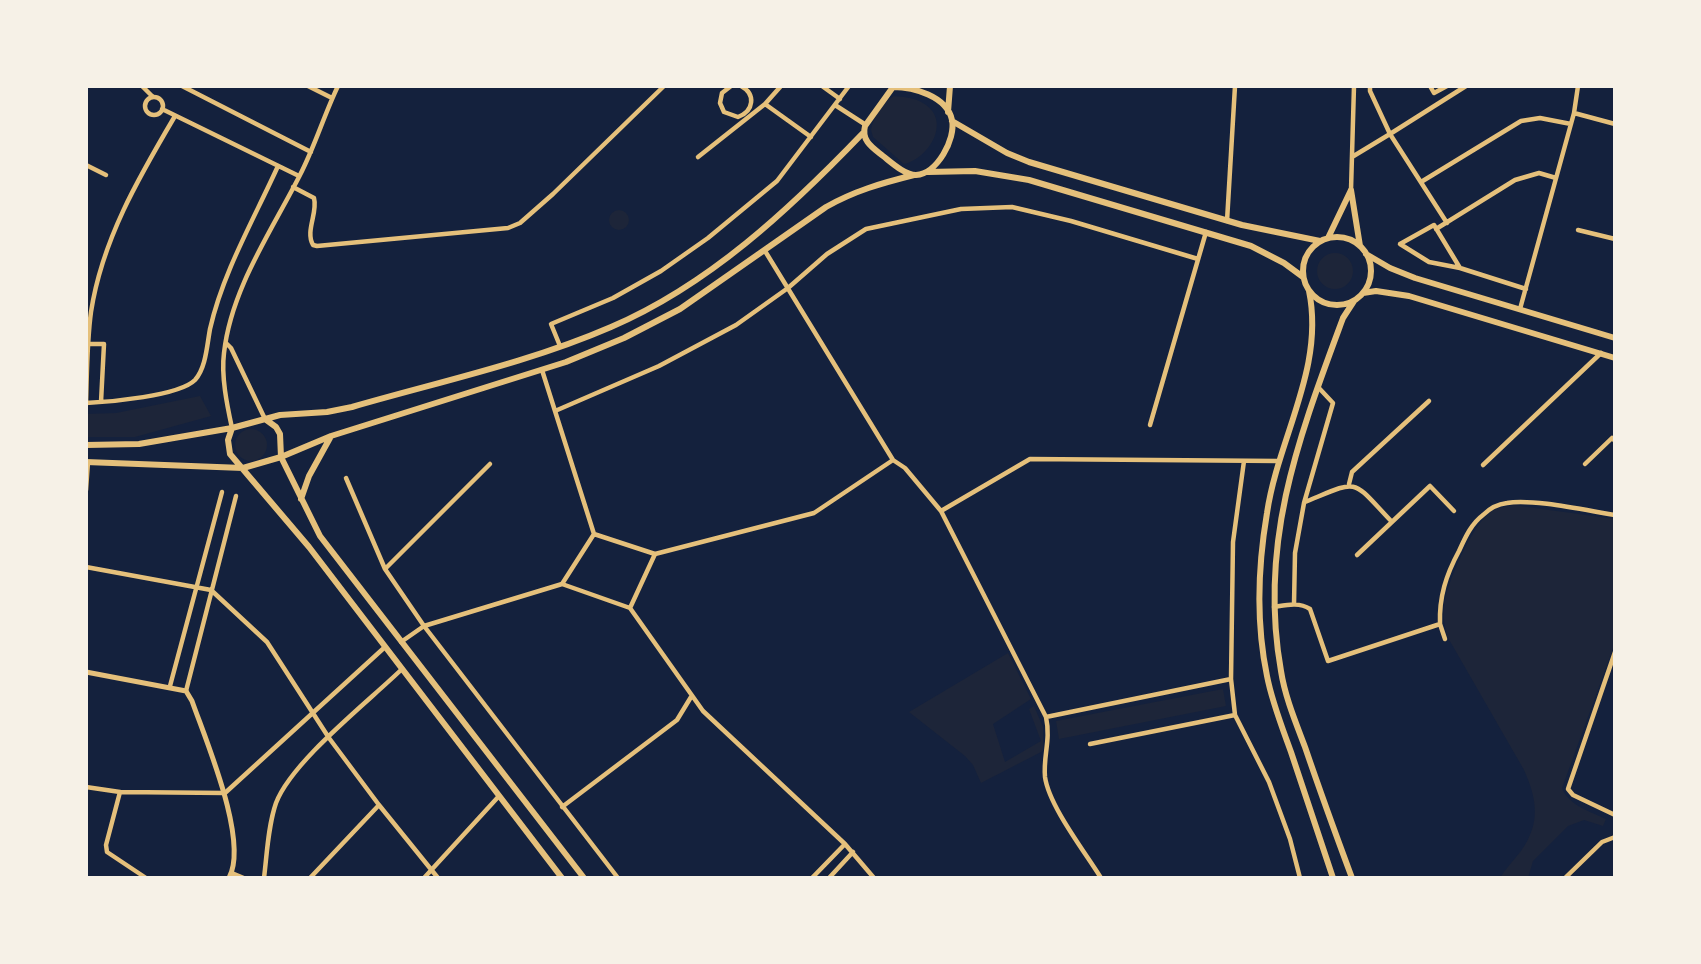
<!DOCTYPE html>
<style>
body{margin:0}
#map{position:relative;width:1701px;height:964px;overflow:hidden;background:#14213d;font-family:"Playfair Display",serif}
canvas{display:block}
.frame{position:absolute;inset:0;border:88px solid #f6f1e7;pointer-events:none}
</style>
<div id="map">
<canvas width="1701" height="964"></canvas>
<div class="frame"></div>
</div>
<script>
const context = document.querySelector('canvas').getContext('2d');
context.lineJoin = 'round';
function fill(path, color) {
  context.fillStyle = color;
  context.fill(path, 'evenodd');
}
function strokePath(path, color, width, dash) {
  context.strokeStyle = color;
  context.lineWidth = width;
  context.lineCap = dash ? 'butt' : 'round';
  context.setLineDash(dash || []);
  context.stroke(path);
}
fill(new Path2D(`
 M 894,96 C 905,97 917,98 926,105 C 951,123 928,159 904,164 L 873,137 L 871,130 C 873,118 882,102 894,96 Z
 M609 220a10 10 0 1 1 20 0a10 10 0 1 1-20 0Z
 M1317 271a18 18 0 1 1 36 0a18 18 0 1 1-36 0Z
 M 200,396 L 211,416 L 135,437 L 86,437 L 86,414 L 116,413 Z
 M235 445a16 16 0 1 1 32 0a16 16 0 1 1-32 0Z
 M 1513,505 L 1615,519 L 1615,643 L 1562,788 C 1568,805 1591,812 1606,819 L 1603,826 L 1584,820 L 1568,826 L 1533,861 L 1528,878 L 1500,878 C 1506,868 1514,860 1521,851 C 1541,823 1537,799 1524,770 L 1447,636 C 1444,623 1442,611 1445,598 C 1451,576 1473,523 1492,511 C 1498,507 1506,507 1513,505 Z
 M 1008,653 L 1031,699 L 993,724 L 1005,762 L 1041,741 L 1029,709 L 1034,706 L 1043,727 L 1043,751 L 981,783 L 973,765 L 965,756 L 909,712 Z
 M 1223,689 L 1226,706 L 1059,739 L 1056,721 Z`), '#1d2539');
strokePath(new Path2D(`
 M 142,86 L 153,97
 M 182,86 L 311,152
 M 308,86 L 332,98
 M 731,86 L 722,93 L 720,103 L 724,112 L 738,117 C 754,111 756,94 741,86
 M 822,86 L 840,99
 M 1430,86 L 1434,93 L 1447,86
 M145 106a9 9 0 1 1 18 0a9 9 0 1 1-18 0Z
 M 765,104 L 811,137
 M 835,105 L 866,125
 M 162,109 L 299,176
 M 1574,113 L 1615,124
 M 175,116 C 139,177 102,240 91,312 C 87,341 87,373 86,403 C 109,402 179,396 195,380 C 206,368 207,345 210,329 C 223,272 254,219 278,166
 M 698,157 L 765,104 L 781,86
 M 1352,157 L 1390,134 L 1370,91 L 1370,86
 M 86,165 L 106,175
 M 1421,182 L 1521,121 L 1540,118 L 1571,124
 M 293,187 L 314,198 C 318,213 305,231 313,245 L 317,246 L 508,228 L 520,223 L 553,194 L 664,86
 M 1351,190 L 1354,86
 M 1227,221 L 1235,86
 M 1447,223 L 1390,134 L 1466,86
 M 1436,229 L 1515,180 L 1539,173 L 1556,178
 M 1578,230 L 1615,239
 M 765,251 L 893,460 L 905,468 L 941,511 L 1046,717 C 1051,740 1043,756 1045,777 C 1049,806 1085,852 1101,878
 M 1460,268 L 1429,262 L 1400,244 L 1434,225 L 1460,268 L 1526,289
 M 1520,309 L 1574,113 L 1578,86
 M 89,344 L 104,344 L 101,402
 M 227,344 L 231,348 L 265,419
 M 560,346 L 551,324 L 613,298 L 661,271 L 708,238 L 777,181 L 849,86
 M 542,370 L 594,534
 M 555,411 L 659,366 L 736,325 L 788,288 L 827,254 L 866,229 L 961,209 L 1012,207 L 1071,221 L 1198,259
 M 1150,425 L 1206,232
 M 232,428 C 227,405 221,376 224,353 C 231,289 271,232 300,175 C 315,146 324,115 338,86
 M 1244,461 L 1233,542 L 1231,679 L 1235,715 L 1269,782 L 1290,839 L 1300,878
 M 1585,464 L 1612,438 L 1615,441
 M 1483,465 L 1601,353
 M 346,478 L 385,569 L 424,626 L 618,878
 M 1349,484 L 1352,472 L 1429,401
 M 86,490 L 88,462
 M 1305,502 C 1361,479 1350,478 1392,522
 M 941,511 L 1030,459 L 1278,461
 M 655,554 L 814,513 L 893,460
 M 1357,555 L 1430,486 L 1454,511
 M 86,567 L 211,590 L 267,642 L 329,738 L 379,805 L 438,878
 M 385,569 L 490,464
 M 562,584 L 630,608 L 655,554
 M 562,584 L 594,534 L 655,554
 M 1294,604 L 1295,553 L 1304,503 L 1333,403 L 1318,387
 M 1274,607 C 1287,605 1299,602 1310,609 L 1328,661 L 1440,624 C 1439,597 1446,575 1459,551 C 1465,538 1471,524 1483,515 C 1489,509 1498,504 1507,503 C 1531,498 1589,511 1615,515
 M 630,608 L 703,711 L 845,844 L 874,878
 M 1440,624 L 1445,639
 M 401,642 L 424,626 L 562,584
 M 1615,652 L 1568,789 L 1573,795 L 1615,815
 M 170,686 L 222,492
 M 186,691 L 236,496
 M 1046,717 L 1231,679
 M 1090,744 L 1235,715
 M 86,787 L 120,792 L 225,793 L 385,647
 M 120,792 L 106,845 L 107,852 L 146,878
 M 562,807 L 677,720 L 691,697
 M 264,878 C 267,854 268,826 276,803 C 292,761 368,702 402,669
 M 310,878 L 379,805
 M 424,878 L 499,796
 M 812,878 L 845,844
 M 829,878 L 853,852
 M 1565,878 L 1602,842 L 1615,837`), '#e5c07b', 4.5);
strokePath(new Path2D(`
 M 86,672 L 186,691 L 192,701 C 206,741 249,841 229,878
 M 231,873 L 243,878`), '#e5c07b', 5);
strokePath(new Path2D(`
 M 893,87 C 913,87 947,96 952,120 C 956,139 937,174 916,175 C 905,175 892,163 883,156 C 873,148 861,141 865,126 Z
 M 948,112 L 950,86
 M 952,121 L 1007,153 L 1029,162 L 1242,225 L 1320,241
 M 928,172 L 975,171 L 1029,180 L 1251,246 L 1284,263 L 1303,277
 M1303 271a34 34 0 1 1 68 0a34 34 0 1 1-68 0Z
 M 1328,238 L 1351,190 L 1360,246
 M 1366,254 L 1390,268 L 1415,278 L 1615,338
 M 1309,291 C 1325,368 1278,438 1267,513 C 1258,566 1256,623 1267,676 C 1272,702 1282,727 1291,752 C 1305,794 1319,836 1333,878
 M 1363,293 L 1376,291 L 1409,296 L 1615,358
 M 265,419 L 276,427 L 280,434 L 281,457 L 320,536 L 584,878
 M 232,428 L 228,440 L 230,454 L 309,547 L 562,878
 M 86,445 L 139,444 L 232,428 L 280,415 L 327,412 L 352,407 C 438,382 528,363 611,327 C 709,285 790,209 863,133
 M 86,462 L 243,468 L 281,457 L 331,436 L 566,362 L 624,338 L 680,309 L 826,207 C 854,191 882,183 914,175
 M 301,499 L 309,476 L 330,438
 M 1352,878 C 1336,835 1320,791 1305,747 C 1296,723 1285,697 1281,671 C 1258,542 1299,437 1343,318 L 1354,301`), '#e5c07b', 6);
</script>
